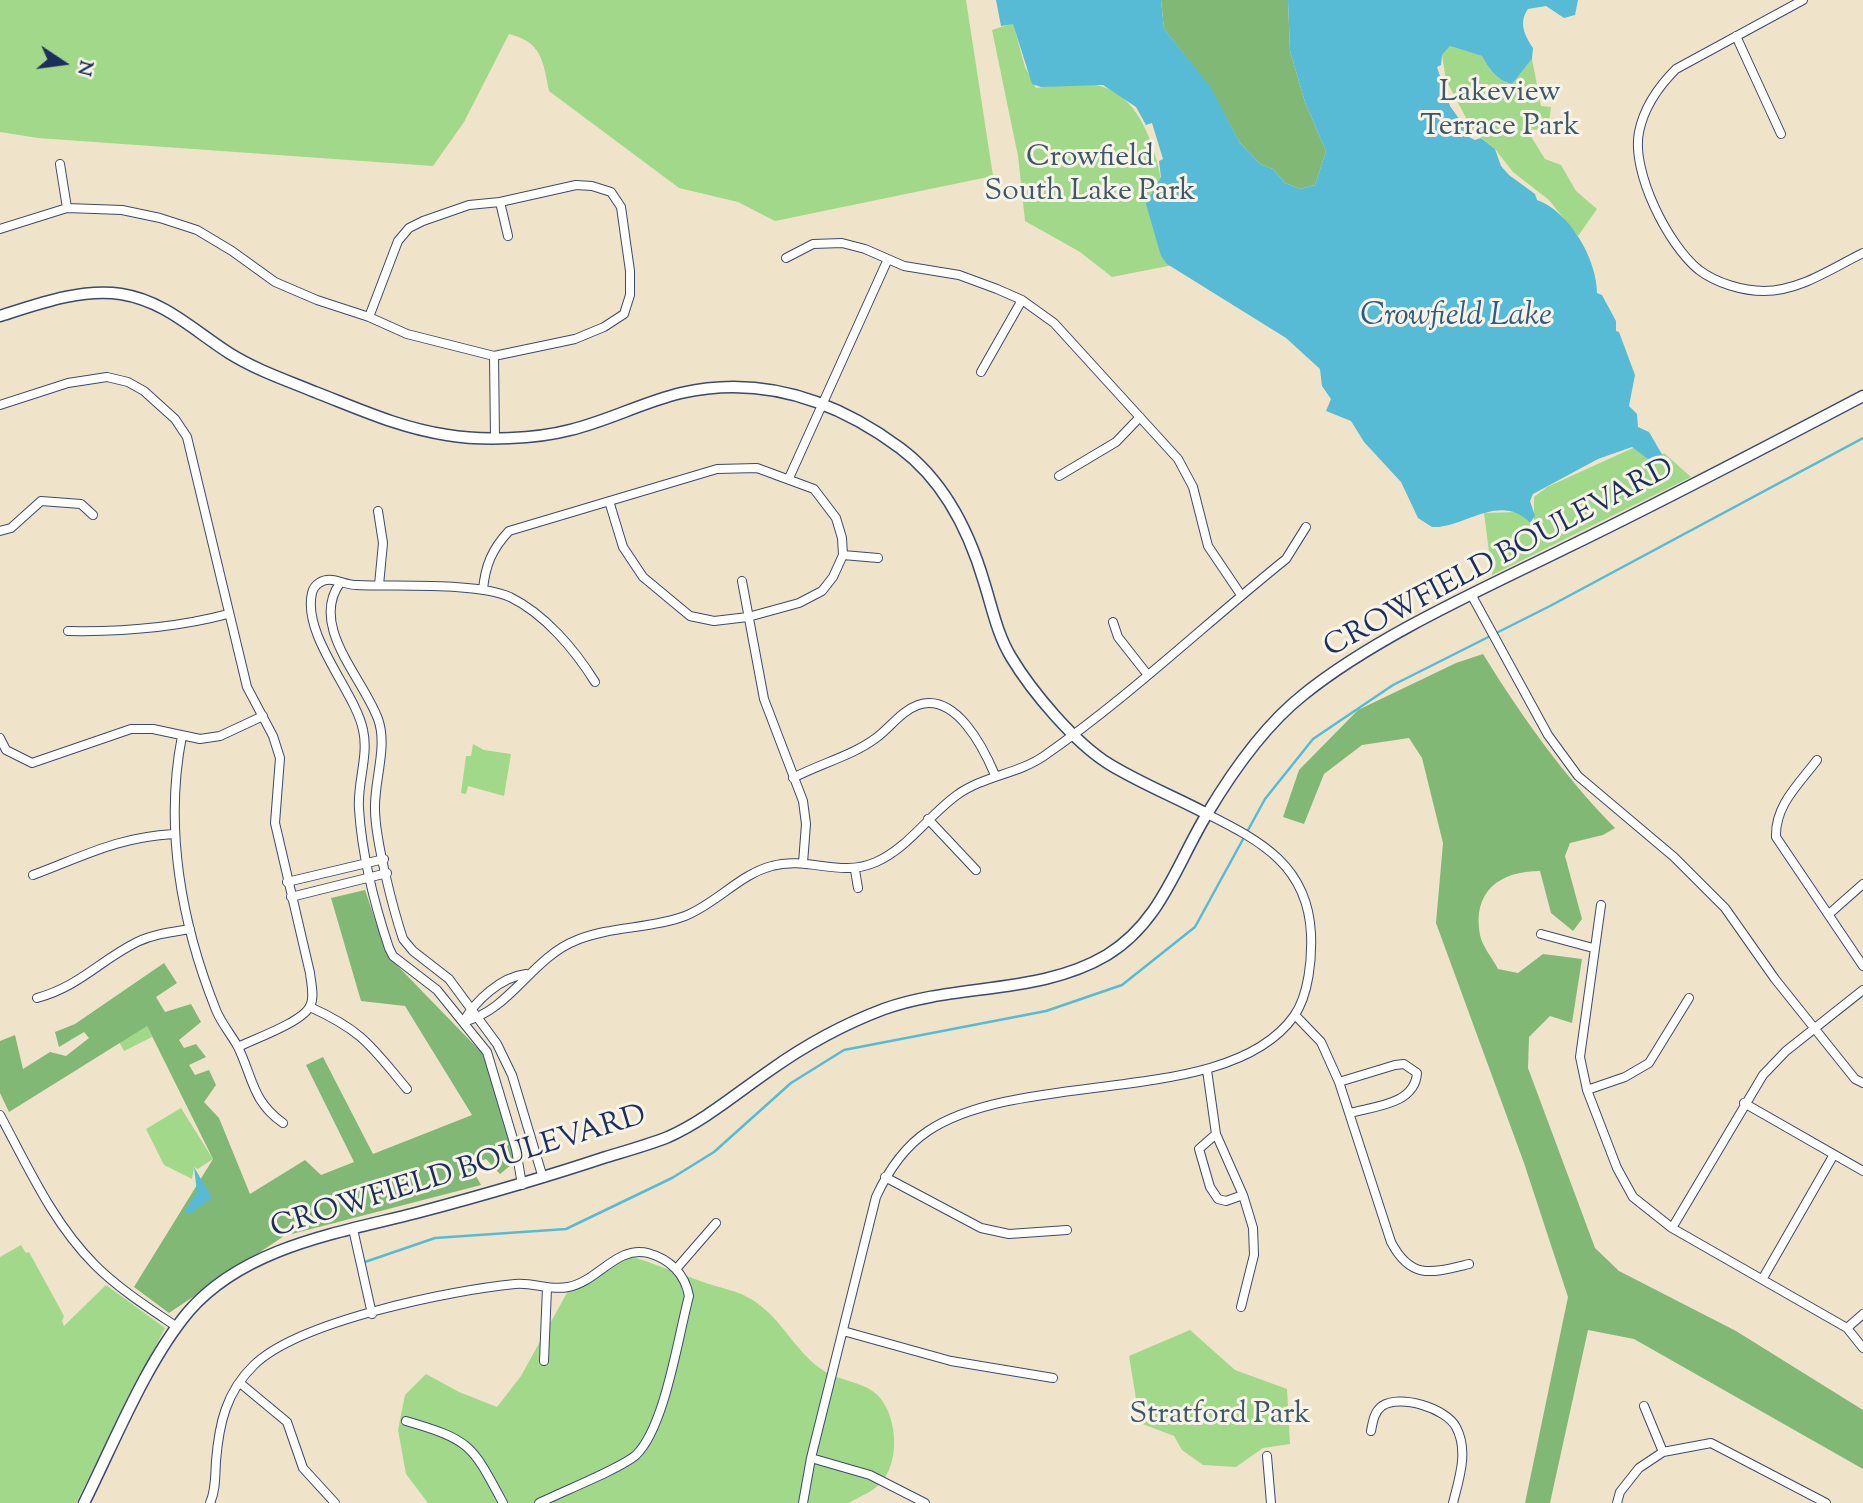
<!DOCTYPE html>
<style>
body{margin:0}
#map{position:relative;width:1863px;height:1503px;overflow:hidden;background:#efe4c9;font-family:"Sorts Mill Goudy",serif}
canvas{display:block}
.north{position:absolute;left:28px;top:28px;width:70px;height:70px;-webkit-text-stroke:5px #f7f3e8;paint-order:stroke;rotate:103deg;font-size:19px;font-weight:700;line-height:28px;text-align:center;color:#1b2f5e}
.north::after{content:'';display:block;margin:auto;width:24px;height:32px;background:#1b2f5e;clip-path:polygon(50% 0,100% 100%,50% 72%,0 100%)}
</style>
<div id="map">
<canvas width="1863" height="1503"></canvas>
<div class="north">N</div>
</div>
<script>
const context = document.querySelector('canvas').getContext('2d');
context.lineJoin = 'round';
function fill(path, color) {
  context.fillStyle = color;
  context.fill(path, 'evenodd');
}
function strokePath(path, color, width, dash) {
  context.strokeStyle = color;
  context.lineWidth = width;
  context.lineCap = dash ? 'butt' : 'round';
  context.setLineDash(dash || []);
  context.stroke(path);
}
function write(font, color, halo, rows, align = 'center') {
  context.font = font + ' "Sorts Mill Goudy",serif';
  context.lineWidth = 6;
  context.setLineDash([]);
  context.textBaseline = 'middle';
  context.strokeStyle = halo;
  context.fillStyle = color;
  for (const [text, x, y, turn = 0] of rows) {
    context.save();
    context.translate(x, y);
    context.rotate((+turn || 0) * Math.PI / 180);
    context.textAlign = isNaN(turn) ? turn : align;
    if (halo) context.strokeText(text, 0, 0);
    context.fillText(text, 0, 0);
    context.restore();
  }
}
fill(new Path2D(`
 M 0,0 L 966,0 L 993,176 L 775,221 L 738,202 L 679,188 L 549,91 C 543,61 542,42 509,34 L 464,122 L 433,166 L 38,138 L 0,132 Z
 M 1013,23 L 1025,67 L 1036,88 C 1055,86 1081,81 1100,86 C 1162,102 1166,213 1173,265 L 1112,277 L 1080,252 L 1025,221 L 1018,156 L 992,30 Z
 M 1450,46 L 1483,56 C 1489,70 1496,80 1512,84 L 1532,59 L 1541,106 L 1551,107 L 1548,129 L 1527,130 L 1545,159 L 1561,165 L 1576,191 L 1597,209 L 1578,236 L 1549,200 L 1513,172 L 1495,149 L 1473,131 L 1446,80 L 1442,55 Z
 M 1633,448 L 1642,450 L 1653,461 L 1664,453 L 1691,477 L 1492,575 L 1484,513 L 1518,512 L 1530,523 L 1534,521 L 1534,497 L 1547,487 Z
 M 473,744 L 484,750 L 511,754 L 504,796 L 468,786 L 466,794 L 461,793 L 466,756 L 471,756 Z
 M 145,1021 L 152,1037 L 124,1051 L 117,1038 Z
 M 181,1108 L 213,1159 L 198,1169 L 194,1167 L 192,1179 L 164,1165 L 146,1129 Z
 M 21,1245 L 26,1253 L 29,1252 L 64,1316 L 62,1321 L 64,1326 L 106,1285 L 165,1328 L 76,1503 L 0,1503 L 0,1257 Z
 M 627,1255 C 653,1263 677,1273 703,1282 C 731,1292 745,1290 769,1313 C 788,1332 801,1356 824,1371 C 841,1382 867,1381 881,1399 C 897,1420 899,1458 884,1479 C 875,1492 861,1495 849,1503 L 428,1503 L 406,1474 L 398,1430 L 405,1395 L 426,1374 L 459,1392 L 497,1407 L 521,1376 L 568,1291 L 598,1269 Z
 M 1190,1330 L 1235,1370 L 1287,1389 L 1290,1444 L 1263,1448 L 1236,1467 L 1203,1465 L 1182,1450 L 1174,1436 L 1140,1423 L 1129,1356 Z`), '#a2d889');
fill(new Path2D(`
 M 1161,0 L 1288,0 L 1290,51 L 1305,102 L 1326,151 L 1315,185 L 1300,189 L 1285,183 L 1273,169 L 1260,164 L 1240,143 L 1209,86 L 1164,29 Z
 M 1483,654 C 1522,717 1563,775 1615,828 L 1603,835 L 1570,843 L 1565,856 L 1582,919 L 1573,931 L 1551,913 L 1540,871 C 1500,871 1472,891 1480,935 C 1482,946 1493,959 1498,969 L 1518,973 L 1543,954 L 1582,959 L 1572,1023 L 1550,1016 L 1529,1037 L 1528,1068 L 1595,1248 L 1619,1271 L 1736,1331 L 1863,1410 L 1863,1469 L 1634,1339 L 1588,1330 L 1550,1503 L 1525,1503 L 1568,1297 L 1524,1163 L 1436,923 L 1443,843 L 1422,758 L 1409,738 L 1362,745 L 1324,774 L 1304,824 L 1283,817 L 1299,770 L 1358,710 L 1456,663 Z
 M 365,890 L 387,955 L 487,1058 L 516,1161 L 500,1174 L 486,1159 L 470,1165 L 481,1185 L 284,1236 L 169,1313 L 134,1287 L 213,1159 L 147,1026 L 9,1112 L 0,1093 L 0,1041 L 15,1035 L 23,1069 L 50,1052 L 66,1056 L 89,1038 L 84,1032 L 59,1047 L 55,1032 L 75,1024 L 164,963 L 177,983 L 156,997 L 165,1012 L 191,1004 L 201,1022 L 179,1040 L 184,1048 L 196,1044 L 206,1057 L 189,1065 L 195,1075 L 209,1070 L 216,1085 L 204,1102 L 219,1118 L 250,1194 L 305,1160 L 321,1175 L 354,1162 L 306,1065 L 323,1057 L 373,1154 L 472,1115 L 405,1006 L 361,1001 L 331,898 Z`), '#81b875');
fill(new Path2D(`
 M 996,0 L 1161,0 L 1164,29 L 1210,86 L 1240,143 L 1260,164 L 1273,169 L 1285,183 L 1300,189 L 1315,185 L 1326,151 L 1305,102 L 1290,51 L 1288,0 L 1578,0 L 1575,15 L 1564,18 L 1546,6 L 1528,9 C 1518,23 1525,36 1533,48 L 1532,59 L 1512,84 C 1496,80 1490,70 1482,56 L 1450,46 L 1442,55 L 1441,65 L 1437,67 L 1450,106 L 1467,130 L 1467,136 L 1475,140 L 1481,138 L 1495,149 L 1501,166 L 1509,175 L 1535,194 L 1537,200 C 1569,211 1597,259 1597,293 L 1602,295 L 1616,321 L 1616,331 L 1619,332 L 1635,375 L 1629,406 L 1637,414 L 1638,427 L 1649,432 L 1663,456 L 1652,462 L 1632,447 L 1598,459 L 1533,494 L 1530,501 L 1535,516 L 1530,523 C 1503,494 1470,523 1439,527 L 1432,527 L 1418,518 L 1401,482 L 1364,442 L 1351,421 L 1326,411 L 1331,399 L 1322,386 L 1320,369 L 1286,338 L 1167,264 L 1161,256 L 1146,204 L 1161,177 L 1159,161 L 1163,159 L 1152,123 L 1146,125 L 1136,107 L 1103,85 L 1041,87 L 1032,84 L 1013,24 L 1001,26 Z
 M 194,1167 L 212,1198 L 191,1213 L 184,1212 L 197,1192 Z`), '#57bbd5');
strokePath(new Path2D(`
 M 362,1263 L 435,1238 L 566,1229 L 672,1178 L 714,1152 L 791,1083 L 844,1050 L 1046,1011 L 1122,985 L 1195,927 L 1265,799 L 1313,739 L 1393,685 L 1550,606 L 1863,438`), '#57bbd5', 2.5);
const street = new Path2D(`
 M 1803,0 L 1676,69 C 1659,86 1644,107 1639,132 C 1631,172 1668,245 1699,270 C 1716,283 1743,291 1764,291 C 1800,291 1832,268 1863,253
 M 1736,36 L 1781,134
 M 60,164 L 67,208
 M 500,202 L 508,236
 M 0,229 L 67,208 L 122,210 L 160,218 L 197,230 L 232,251 L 275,282 L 317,300 L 369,317 L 407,334 L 494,356 L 575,339 L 604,327 L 624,314 L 630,295 L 630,271 L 621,207 L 611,192 L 592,186 L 576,185 L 500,202 L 469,205 L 423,221 L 409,228 L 398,241 L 369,317
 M 786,258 L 813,244 L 842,243 L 865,249 L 904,266 L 959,275 L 997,289 L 1022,300 L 1054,323 L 1178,459 L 1193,487 L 1208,546 L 1241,595
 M 494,356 L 495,438
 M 981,372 L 1022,300
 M 0,405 L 68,383 L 107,377 L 128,382 L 144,391 L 175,419 L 187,437 L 247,687 L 273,736 L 280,758 L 275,823 L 310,973 C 311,983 315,997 310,1006 C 303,1022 254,1039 238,1047
 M 1059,476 L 1116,442 L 1140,417
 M 789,478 L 888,259
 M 378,511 L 383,543 L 379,585
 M 0,531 L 11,528 L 41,501 L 81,504 L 93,515
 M 843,555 L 878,558
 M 742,581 L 764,699 L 803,801 L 806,824 L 803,863
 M 340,583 C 309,626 363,678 378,719 C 388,746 374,781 375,809 C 375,839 393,909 403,939 L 413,951 L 449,979 L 497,1044 L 512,1075 L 543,1178
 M 483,590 C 485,566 492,549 509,531 L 717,469 L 757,468 L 814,489 L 836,518 L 842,538 L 843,555 L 833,577 L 822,591 L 799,603 L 748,617 L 714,621 L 690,616 L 643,577 L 623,547 L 609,501
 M 1472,596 L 1548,735 L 1578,776 L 1674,857 L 1725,908 L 1775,979 L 1855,1079 L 1863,1083
 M 1113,622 L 1118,637 L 1147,674
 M 68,631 C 123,632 175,628 228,614
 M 182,736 C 164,827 181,923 216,1010 C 221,1023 231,1034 238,1047 C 253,1078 252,1101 283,1123
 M 0,738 L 6,750 L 32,763 L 131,729 L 153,729 L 200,739 L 220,736 L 263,716
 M 1817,760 C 1799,784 1775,805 1776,837 L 1863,966
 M 793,778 C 819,764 852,756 876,738 C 890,728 901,711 918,705 C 956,692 984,749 995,775
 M 928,819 L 976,870
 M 855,870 L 858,888
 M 33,875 C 84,856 118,837 174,834
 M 287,882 L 384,859
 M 291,897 L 387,873
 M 1601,905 L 1580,1057 L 1587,1090 L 1617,1168 L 1633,1197 L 1672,1228 L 1847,1328 L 1863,1348
 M 1829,914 L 1863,884
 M 1541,934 L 1593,948
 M 526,974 C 501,977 476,1000 463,1022 C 511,1010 531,958 577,940 C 611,926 651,929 685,916 C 716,904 740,874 772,866 C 808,856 840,878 876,862 C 908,848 929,815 957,795 C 983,776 1018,774 1044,756 C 1129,697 1205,624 1286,559 L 1306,527
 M 37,998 C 80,986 99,961 137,942 C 154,934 172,932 190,929
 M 310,1007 C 363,1031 371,1046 407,1089
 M 1295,1015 L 1321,1042 L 1339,1082 L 1391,1242 C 1411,1280 1431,1273 1469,1264
 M 1207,1070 L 1216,1134 L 1243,1195 L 1253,1228 L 1254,1255 L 1241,1307
 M 1339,1082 L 1395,1065 L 1404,1064 L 1417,1073 C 1415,1104 1376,1106 1350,1113
 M 1587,1090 L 1625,1077 L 1649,1063 L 1689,998
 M 1744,1103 L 1863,1171
 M 0,1115 C 28,1167 53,1223 95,1265 C 119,1289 149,1308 177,1327
 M 1216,1134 L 1199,1149 L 1210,1187 L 1218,1199 L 1226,1201 L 1243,1195
 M 885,1177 L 981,1228 L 1009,1234 L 1067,1230
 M 522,1185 L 516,1149 L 487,1052 L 437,990 L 393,956 L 389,948 C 374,903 362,856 359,809 C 357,783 369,755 363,730 C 356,693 302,636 312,593 C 314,584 323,579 332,580 C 340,581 348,585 357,585 C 396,587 477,582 510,597 C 545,614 575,650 595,682
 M 1672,1228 L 1763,1075 L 1786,1051 L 1863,990
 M 353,1229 L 372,1314
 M 677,1268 L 716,1223
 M 1763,1278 L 1833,1156
 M 1847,1328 L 1863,1314
 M 843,1331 L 951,1361 L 1053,1378
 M 544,1361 L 547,1288
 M 240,1383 L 287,1422 L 303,1468 L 335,1503
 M 1644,1406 L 1663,1452
 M 406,1421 C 471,1440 472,1445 503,1503
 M 1371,1431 C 1373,1421 1374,1412 1382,1406 C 1400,1394 1446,1408 1456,1427 C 1469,1451 1459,1479 1453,1503
 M 1267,1456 L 1271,1503
 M 811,1458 L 870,1475 L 925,1503
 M 210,1503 C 216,1490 215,1475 216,1461 C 219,1424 226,1392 254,1365 C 299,1321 452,1290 515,1284 C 533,1282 550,1291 568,1287 C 597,1282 617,1245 648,1253 C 670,1259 685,1274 689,1296 C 678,1337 665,1427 636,1455 C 620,1469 561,1492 539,1503
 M 803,1503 L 811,1458 L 876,1197 C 888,1171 904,1147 928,1131 C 1023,1068 1229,1108 1294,1016 C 1309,995 1312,958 1311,934 C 1308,866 1261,841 1207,814
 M 1617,1503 L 1620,1492 L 1639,1468 L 1663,1452 L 1711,1443 L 1826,1503`);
const secondary = new Path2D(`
 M 0,316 C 38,304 81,288 121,294 C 165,301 193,330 229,353 C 256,370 286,380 315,392 C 359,409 400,428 447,435 C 482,441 536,439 570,430 C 608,421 643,402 681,393 C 761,375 835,400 900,448 C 943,480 969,531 984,582 C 992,607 997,634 1011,657 C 1032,692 1075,743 1109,764 C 1140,783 1175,797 1207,814
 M 84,1503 C 114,1443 146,1362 189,1311 C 245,1247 338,1233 416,1213 C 480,1196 543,1178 606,1157 C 626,1151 648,1145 668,1137 C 704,1121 737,1093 769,1071 C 804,1046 844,1024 884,1009 C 956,983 1040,995 1107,955 C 1161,922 1176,865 1207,814 C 1232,772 1264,726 1303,695 C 1376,636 1485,588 1570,546 C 1669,498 1766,447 1863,396`);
strokePath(street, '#3b4a6e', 10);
strokePath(secondary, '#3b4a6e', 13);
strokePath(street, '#fff', 8);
strokePath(secondary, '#fff', 10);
write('30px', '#3d5969', '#f7f3e8', [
 ["Lakeview",1500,95],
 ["Terrace Park",1500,129],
 ["Crowfield",1090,160],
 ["South Lake Park",1090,194],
 ["Stratford Park",1220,1417]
]);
write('30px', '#1b2f5e', '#f7f3e8', [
 ["CROWFIELD BOULEVARD",1500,560,-28],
 ["CROWFIELD BOULEVARD",459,1174,-17]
]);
write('italic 32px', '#2d5982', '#f7f3e8', [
 ["Crowfield Lake",1456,319]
]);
</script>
